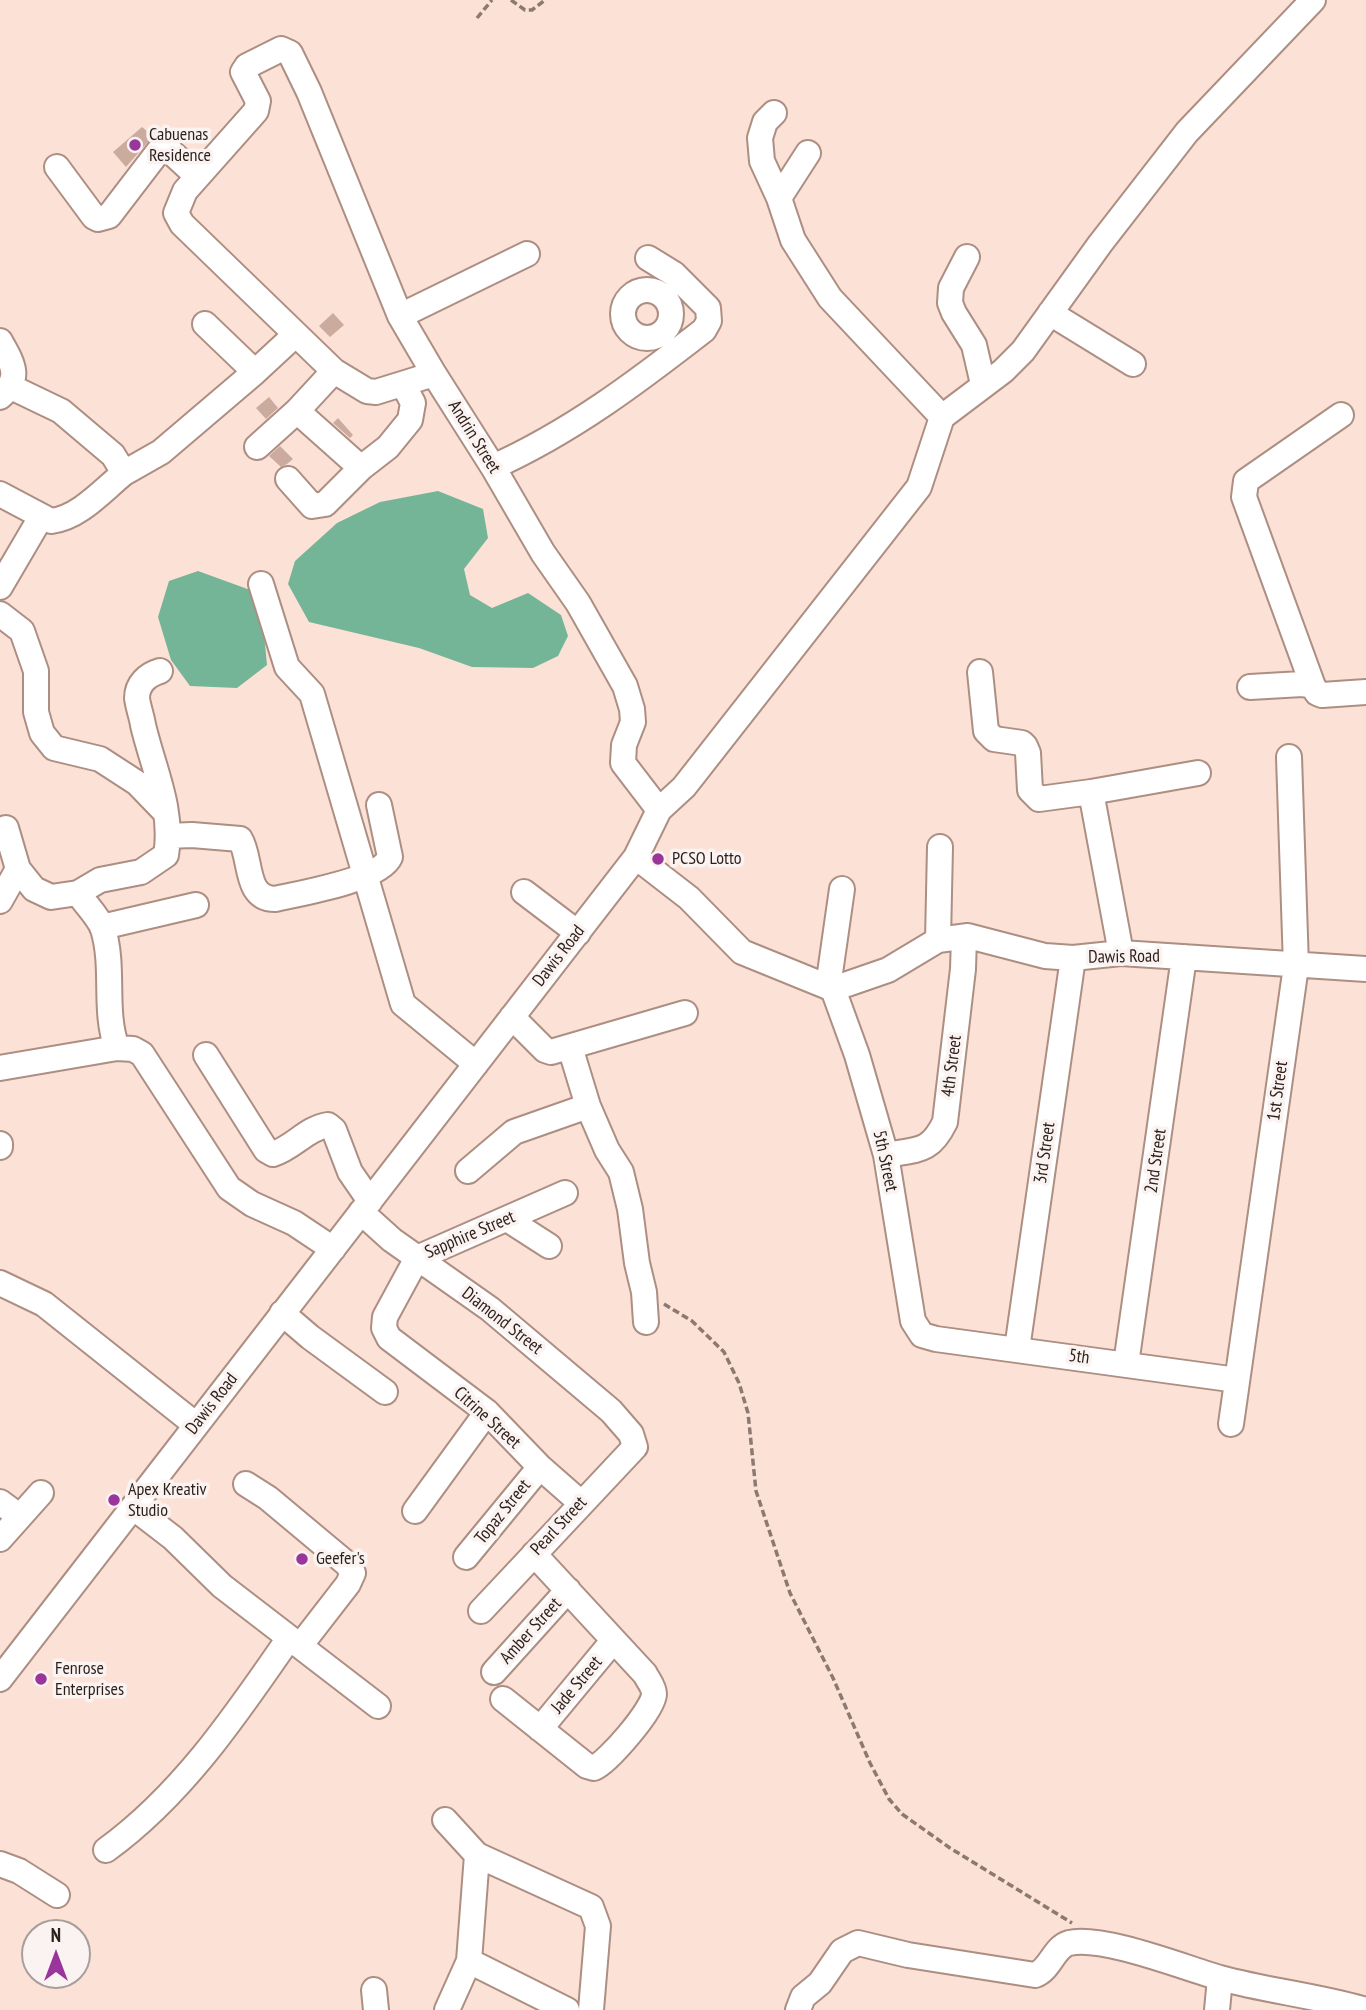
<!DOCTYPE html>
<style>
body{margin:0}
#map{position:relative;width:1366px;height:2010px;overflow:hidden;background:#fce1d6;font-family:"PT Sans Narrow",sans-serif}
canvas{display:block}
.north{position:absolute;left:21px;top:1919px;width:70px;height:70px;box-sizing:border-box;background:#faf3f1;border:2px solid #a79e9b;border-radius:50%;rotate:0deg;font-size:19px;font-weight:700;line-height:28px;text-align:center;color:#2b1f1a}
.north::after{content:'';display:block;margin:auto;width:24px;height:32px;background:#99359b;clip-path:polygon(50% 0,100% 100%,50% 72%,0 100%)}
</style>
<div id="map">
<canvas width="1366" height="2010"></canvas>
<div class="north">N</div>
</div>
<script>
const context = document.querySelector('canvas').getContext('2d');
context.lineJoin = 'round';
function fill(path, color) {
  context.fillStyle = color;
  context.fill(path, 'evenodd');
}
function strokePath(path, color, width, dash) {
  context.strokeStyle = color;
  context.lineWidth = width;
  context.lineCap = dash ? 'butt' : 'round';
  context.setLineDash(dash || []);
  context.stroke(path);
}
function write(font, color, halo, rows, align = 'center') {
  context.font = font + ' "PT Sans Narrow",sans-serif';
  context.lineWidth = 7;
  context.setLineDash([]);
  context.textBaseline = 'middle';
  context.strokeStyle = halo;
  context.fillStyle = color;
  for (const [text, x, y, turn = 0] of rows) {
    context.save();
    context.translate(x, y);
    context.rotate((+turn || 0) * Math.PI / 180);
    context.textAlign = isNaN(turn) ? turn : align;
    if (halo) context.strokeText(text, 0, 0);
    context.fillText(text, 0, 0);
    context.restore();
  }
}
fill(new Path2D(`
 M 438,491 L 483,509 L 488,538 L 464,569 L 470,595 L 492,608 L 528,593 L 561,615 L 568,636 L 558,656 L 533,668 L 472,667 L 419,648 L 309,622 L 288,584 L 295,561 L 337,523 L 380,502 Z
 M 198,571 L 253,591 L 264,634 L 267,665 L 237,688 L 190,686 L 171,660 L 158,617 L 169,581 Z`), '#75b597');
fill(new Path2D(`
 M 142,127 L 155,138 L 147,143 L 126,167 L 113,152 Z
 M 333,313 L 344,325 L 330,337 L 319,326 Z
 M 269,397 L 278,408 L 266,419 L 256,408 Z
 M 338,418 L 353,435 L 350,438 L 333,423 Z
 M 280,446 L 293,459 L 287,464 L 281,467 L 269,456 Z`), '#cbab9e');
const minor = new Path2D(`
 M 774,113 L 765,122 L 760,138 L 762,161 L 779,198 L 793,240 L 830,298 L 942,417
 M 57,167 L 94,217 L 98,219 L 109,216 L 158,152 L 170,151 L 197,176
 M 779,198 L 808,153
 M 967,257 L 951,288 L 950,303 L 954,313 L 974,345 L 983,384
 M623 314a24 24 0 1 1 48 0a24 24 0 1 1-48 0Z
 M 1050,313 L 1133,364
 M 400,316 L 527,254
 M 205,324 L 255,372
 M 0,341 C 13,364 22,378 0,397
 M 434,374 L 400,316 L 309,92 L 290,53 L 281,49 L 247,66 L 243,72 L 258,101 L 256,111 L 185,191 L 176,213 L 182,224 L 334,371 L 367,391 L 376,392 L 434,374 L 493,467 L 543,553 L 578,603 L 625,686 L 632,709 L 633,722 L 624,745 L 623,763 L 659,810
 M 297,411 L 361,468
 M 257,447 L 297,411 L 334,371
 M 493,467 C 571,432 637,382 704,330 L 709,321 L 708,308 L 674,274 L 648,258
 M 124,473 L 161,452 L 255,372 L 295,335
 M 288,479 L 312,506 L 325,504 L 361,468 L 388,447 L 410,420 L 413,403 L 403,384
 M 0,494 L 51,521 C 79,518 103,490 124,473 L 113,455 L 61,411 L 11,387
 M 261,584 L 287,667 L 312,694 L 403,1004 L 476,1064
 M 0,587 L 41,517
 M 0,614 L 22,631 L 36,671 L 36,712 L 42,733 L 54,748 L 100,759 L 137,783 L 165,812
 M 980,672 L 986,731 L 994,739 L 1022,743 L 1025,746 L 1028,753 L 1030,790 L 1039,799 L 1091,792 L 1198,773
 M 1313,686 L 1244,497 L 1246,481 L 1341,415
 M 1250,687 L 1302,684 L 1313,686 L 1317,693 L 1322,695 L 1366,692
 M 1091,792 L 1121,953
 M 6,828 L 18,869 L 34,889 L 51,897 L 78,893 L 100,880 L 141,872 L 166,855 C 174,810 153,768 143,725 C 142,717 138,707 137,698 C 137,684 147,675 160,671
 M 168,836 L 192,835 L 240,839 C 252,858 244,899 275,899 C 301,893 380,880 390,857 L 379,805
 M 636,857 L 689,898 L 742,952 L 833,989 L 888,970 L 938,940 L 968,936 L 1045,956 L 1073,958 L 1121,953 L 1366,969
 M 524,892 L 578,933
 M 78,893 C 85,904 99,917 103,929 C 115,968 103,1010 117,1048
 M 0,901 L 18,869
 M 102,927 L 196,905
 M 938,940 L 940,847
 M 828,987 L 842,889
 M 833,989 L 857,1055 L 886,1155 L 913,1321 L 922,1335 L 936,1339 L 1237,1380
 M 512,1017 L 545,1050 L 551,1052 L 685,1013
 M 570,1047 L 588,1106 L 607,1150 L 621,1172 L 630,1209 L 637,1263 L 644,1292 L 646,1322
 M 206,1055 L 266,1150 L 273,1154 C 293,1148 307,1128 328,1125 L 334,1130 L 350,1172 L 370,1201
 M 0,1068 L 117,1048 L 133,1049 L 142,1054 L 229,1188 L 252,1204 L 294,1223 L 333,1249
 M 0,1144 L 0,1147
 M 886,1155 C 918,1149 930,1153 945,1122 L 963,969 L 964,937
 M 468,1171 L 514,1132 L 588,1106
 M 565,1193 L 417,1258 L 385,1317 L 384,1328 L 389,1338 L 487,1412 L 540,1467 L 581,1503
 M 361,1212 L 392,1240 L 490,1309 L 611,1411 L 631,1434 L 635,1447 L 481,1611
 M 507,1219 L 549,1246
 M 0,1283 L 44,1304 L 196,1425
 M 282,1313 L 310,1337 L 385,1392
 M 1017,1349 L 1073,958
 M 1126,1364 L 1184,957
 M 1231,1424 L 1296,966 L 1289,757
 M 246,1484 L 268,1498 L 347,1564 L 353,1573 L 348,1584 L 300,1646
 M 0,1502 L 19,1516
 M 134,1508 L 173,1538 L 222,1586 L 378,1706
 M 415,1511 L 487,1412
 M 0,1539 L 41,1493
 M 466,1557 L 540,1467
 M 494,1672 L 568,1590
 M 0,1679 L 636,857 L 659,810 L 684,787 L 919,487 L 942,417 L 1003,371 L 1023,351 L 1100,244 L 1187,132 L 1313,0
 M 503,1699 L 587,1766 L 594,1768 C 608,1762 654,1709 654,1694 C 654,1687 648,1680 645,1674 L 534,1554
 M 540,1729 L 613,1641
 M 445,1820 L 477,1855 L 591,1907 L 598,1926 L 591,2010
 M 106,1850 C 182,1795 236,1715 289,1638
 M 0,1864 L 19,1871 L 57,1895
 M 469,1961 L 567,2010
 M 374,1990 L 376,2010
 M 447,2010 L 469,1961 L 477,1855
 M 798,2010 L 803,1997 L 820,1983 L 842,1951 L 858,1943 L 908,1955 L 1035,1975 C 1050,1970 1054,1947 1069,1943 C 1102,1935 1185,1968 1220,1978 C 1268,1991 1318,1996 1366,2010
 M 1217,2010 L 1220,1978`);
strokePath(minor, '#ad8e82', 28);
strokePath(new Path2D(`
 M 511,0 L 525,10 L 532,10 L 545,0
 M 477,18 L 492,0
 M 664,1304 L 692,1321 L 724,1352 L 739,1383 L 748,1413 L 756,1491 L 790,1593 L 833,1678 L 870,1763 L 889,1799 L 902,1814 L 950,1848 L 1072,1923`), '#8c7971', 3.5, [7, 3.5]);
strokePath(minor, '#fff', 24);
for (const [x, y, r, color] of [
 [135,145,7,"#99359b"],
 [658,859,7,"#99359b"],
 [114,1500,7,"#99359b"],
 [302,1559,7,"#99359b"],
 [41,1679,7,"#99359b"]
]) {
  const dot = new Path2D();
  dot.arc(x, y, r, 0, 2 * Math.PI);
  context.fillStyle = color;
  context.fill(dot);
  strokePath(dot, '#faf3f1', 2.5);
}
write('18px', '#2b1f1a', '#faf3f1', [
 ["Cabuenas",149,135],
 ["Residence",149,156],
 ["PCSO Lotto",672,859],
 ["Apex Kreativ",128,1490],
 ["Studio",128,1511],
 ["Geefer's",316,1559],
 ["Fenrose",55,1669],
 ["Enterprises",55,1690]
], 'left');
write('18px', '#2b1f1a', '#faf3f1', [
 ["Andrin Street",474,437,58],
 ["Dawis Road",559,956,-52],
 ["Dawis Road",1124,957,-1],
 ["4th Street",952,1066,-83],
 ["1st Street",1278,1091,-82],
 ["3rd Street",1045,1153,-82],
 ["5th Street",885,1161,78],
 ["2nd Street",1156,1161,-82],
 ["Sapphire Street",470,1235,-23],
 ["Diamond Street",502,1321,38],
 ["5th",1079,1357,8],
 ["Dawis Road",212,1404,-52],
 ["Citrine Street",487,1418,42],
 ["Topaz Street",503,1512,-51],
 ["Pearl Street",559,1526,-47],
 ["Amber Street",531,1631,-48],
 ["Jade Street",577,1685,-50]
]);
</script>
